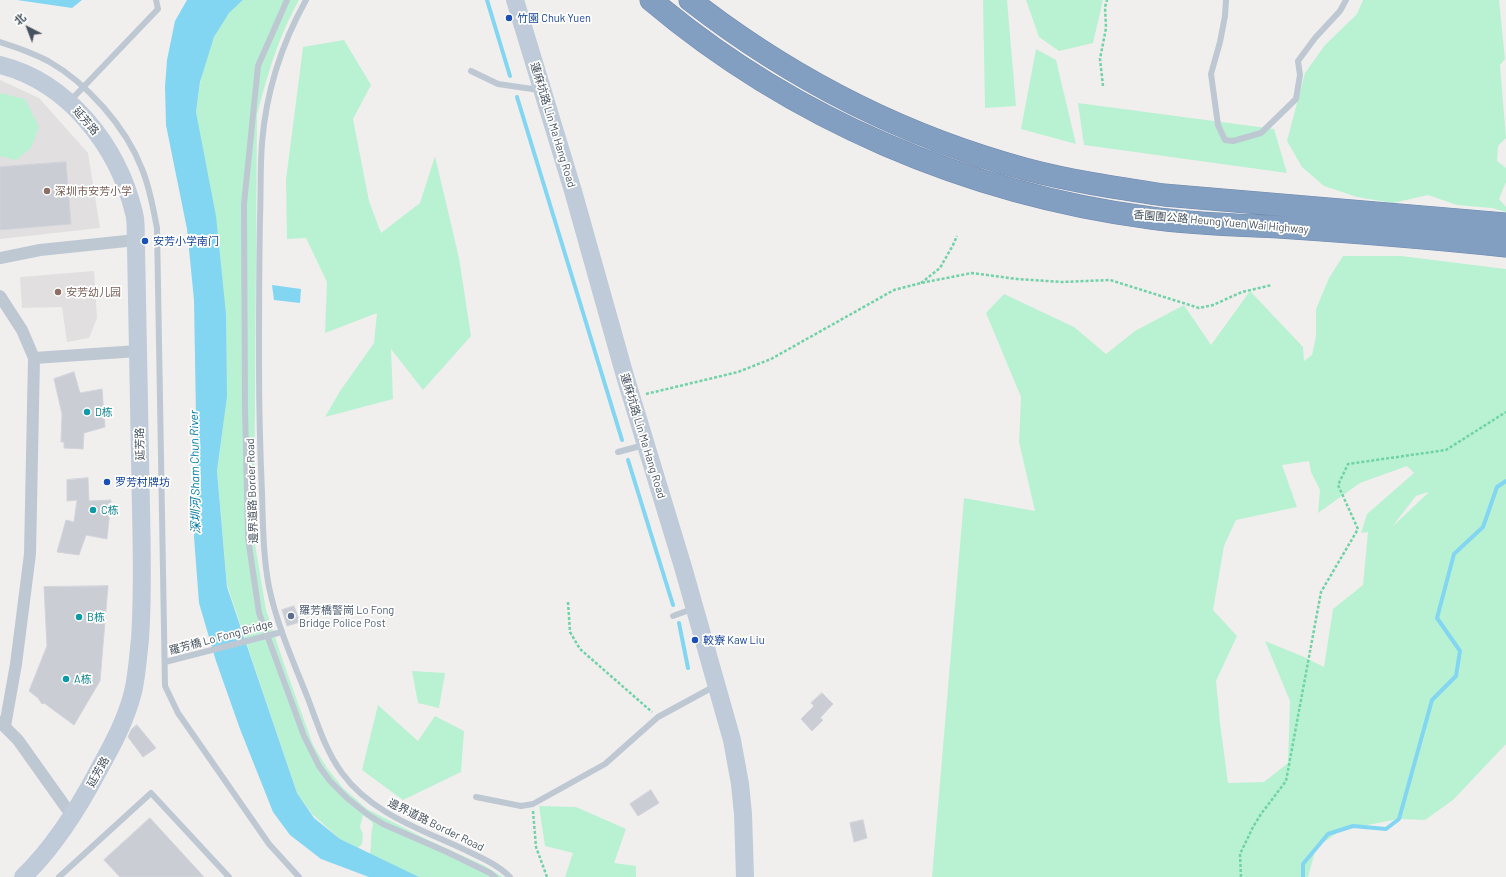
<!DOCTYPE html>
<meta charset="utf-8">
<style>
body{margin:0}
#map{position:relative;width:1506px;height:877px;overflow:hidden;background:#f1eeee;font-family:Barlow,"Noto Sans SC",sans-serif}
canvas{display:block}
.north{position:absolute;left:8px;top:8px;width:40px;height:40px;-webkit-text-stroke:3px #fff;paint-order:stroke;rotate:318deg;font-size:11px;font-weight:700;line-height:16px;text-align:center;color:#45515d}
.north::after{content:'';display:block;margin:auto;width:14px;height:18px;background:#45515d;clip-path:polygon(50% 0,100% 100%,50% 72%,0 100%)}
</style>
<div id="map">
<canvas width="1506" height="877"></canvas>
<div class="north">北</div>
</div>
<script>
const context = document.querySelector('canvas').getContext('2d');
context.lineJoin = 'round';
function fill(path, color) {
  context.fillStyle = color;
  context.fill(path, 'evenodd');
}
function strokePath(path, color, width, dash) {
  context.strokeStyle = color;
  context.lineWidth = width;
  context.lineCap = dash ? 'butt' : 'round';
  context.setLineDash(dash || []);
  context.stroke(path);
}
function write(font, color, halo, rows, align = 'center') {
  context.font = font + ' Barlow,"Noto Sans SC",sans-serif';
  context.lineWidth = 3.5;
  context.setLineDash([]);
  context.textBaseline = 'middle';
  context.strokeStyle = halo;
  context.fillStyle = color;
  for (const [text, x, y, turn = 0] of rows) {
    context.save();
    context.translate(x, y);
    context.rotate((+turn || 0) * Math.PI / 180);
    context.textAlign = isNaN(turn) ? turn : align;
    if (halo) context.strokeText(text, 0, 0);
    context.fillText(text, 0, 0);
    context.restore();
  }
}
fill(new Path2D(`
 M 0,80 L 39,98 L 88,153 L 100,228 L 0,239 Z
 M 94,271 L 97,318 L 89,338 L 67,342 L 62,307 L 22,308 L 20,277 Z`), '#e2dfe0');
fill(new Path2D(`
 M 243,0 L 299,0 C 278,38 268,73 257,115 L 254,538 L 266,610 L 284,664 L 313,745 L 327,768 L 343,788 L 367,809 L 424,838 L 485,866 L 503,877 L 418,877 L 370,854 C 372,843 370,835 373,825 L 372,822 L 363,815 L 360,827 L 363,834 L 362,844 L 358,848 L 340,839 L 312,814 L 297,793 L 227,585 L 217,471 L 227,395 L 196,112 C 200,79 207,40 229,13 C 233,8 239,4 243,0 Z
 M 983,0 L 1007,0 L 1016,106 L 985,108 Z
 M 1026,0 L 1103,0 L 1093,43 L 1059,51 L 1039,37 Z
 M 1363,0 L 1499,0 L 1505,59 L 1500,65 L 1506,138 L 1498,146 L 1497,161 L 1506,168 L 1506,182 L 1499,199 L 1506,207 L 1506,212 L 1492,208 L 1457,205 L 1428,195 L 1393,203 L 1357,197 L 1324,186 L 1302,167 L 1287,141 L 1305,73 L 1325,45 L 1357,14 Z
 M 344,40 L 371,85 L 353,119 L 369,201 L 381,233 L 420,203 L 435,156 L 459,258 L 471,336 L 423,390 L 391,349 L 393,399 L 325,417 L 340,391 L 374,343 L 377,313 L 325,333 L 327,282 L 306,238 L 287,239 L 286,180 L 303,47 Z
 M 1036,49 L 1056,60 L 1076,144 L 1021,129 Z
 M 0,93 L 25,99 L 39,127 L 31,148 L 16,160 L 0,156 Z
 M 1078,103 L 1274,129 L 1287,173 L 1084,145 Z
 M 1343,256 L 1401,256 L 1506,269 L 1506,744 L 1453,800 L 1425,820 L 1399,819 L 1341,830 L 1316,848 L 1308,877 L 932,877 L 964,498 L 1035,511 L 1019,442 L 1021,397 L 986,313 L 1004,294 L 1074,327 L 1106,354 L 1135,331 L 1184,305 L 1211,345 L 1250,291 L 1303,347 L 1304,361 L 1312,355 L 1316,336 L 1316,309 L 1329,278 ZM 1309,461 L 1311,472 L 1320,490 L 1318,513 L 1360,483 L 1407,466 L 1414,473 L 1367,514 L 1361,533 L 1368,532 L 1363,585 L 1333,609 L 1324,667 L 1304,657 L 1265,641 L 1290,701 L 1288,763 L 1264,782 L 1228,783 L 1220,723 L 1216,681 L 1237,636 L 1213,610 L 1224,546 L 1236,520 L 1297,507 L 1282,465 ZM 1428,492 L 1428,493 L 1392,527 L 1416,496 Z
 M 412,671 L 445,673 L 439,708 L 418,703 Z
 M 378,705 L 418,741 L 435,716 L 464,731 L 461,772 L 403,800 L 362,770 Z
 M 539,806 L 576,807 L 626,829 L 614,863 L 636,866 L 636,877 L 565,877 L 573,853 L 545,846 Z`), '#b9f2d2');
fill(new Path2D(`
 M 17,0 L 82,0 L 72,8 Z
 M 187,0 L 243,0 L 229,13 L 214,37 L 200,82 L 196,112 L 216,216 L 226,314 L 227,397 L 217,471 L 227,587 L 297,793 L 314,818 L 340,839 L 419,877 L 369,877 L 321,859 L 290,835 L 273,812 L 240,729 L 216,661 L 199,603 L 194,537 L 196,417 L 194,300 L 187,229 L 166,125 L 165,87 L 167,60 L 175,21 Z
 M 272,285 L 301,289 L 300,303 L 274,300 Z`), '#83d6f2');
strokePath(new Path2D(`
 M 487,0 L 510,76
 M 517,97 L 622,440
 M 628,460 L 673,605
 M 679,623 L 688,668
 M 1303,877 L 1303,864 L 1328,834 L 1353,826 L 1386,829 L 1399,819 L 1432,700 L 1456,676 L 1460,651 L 1437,618 L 1454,554 L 1483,527 L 1497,487 L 1506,481`), '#83d6f2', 4);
const building = new Path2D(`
 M 66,162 L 71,224 L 0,230 L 0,167 Z
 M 74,372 L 80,393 L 102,389 L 105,427 L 84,433 L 83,449 L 64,448 L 64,442 L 61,442 L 62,414 L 54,379 Z
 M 88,478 L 89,501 L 111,500 L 107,539 L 86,535 L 79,555 L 57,552 L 66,520 L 74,522 L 77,500 L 67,501 L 67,480 Z
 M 108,586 L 100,681 L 74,725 L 44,703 L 42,704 L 38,698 L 29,691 L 47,646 L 44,587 Z
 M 294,606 L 300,622 L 287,626 L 282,610 Z
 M 822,693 L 833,704 L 820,718 L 823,720 L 812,731 L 801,719 L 814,706 L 811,703 Z
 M 137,725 L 156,748 L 143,757 L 128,737 L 131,730 Z
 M 651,790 L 659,803 L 638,816 L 630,804 Z
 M 150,818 L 204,877 L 120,877 L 104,860 Z
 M 863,820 L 867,838 L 854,842 L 850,823 Z`);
fill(building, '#cacdd4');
strokePath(building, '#d2d4db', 1);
const highway = new Path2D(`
 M 651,0 C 792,119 968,194 1151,218 C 1193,224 1236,225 1278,227 C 1354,232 1430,238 1506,246
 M 690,0 C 789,77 903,136 1025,169 C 1070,181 1117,188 1164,195 L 1506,224`);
strokePath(highway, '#6d89ad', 23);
strokePath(new Path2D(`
 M 1103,86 L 1100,59 L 1106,28 L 1105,7 L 1107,0
 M 921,283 L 940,268 L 953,245 L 957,236
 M 646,394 L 738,372 L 771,359 L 894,290 L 921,283 L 972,273 L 1017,279 L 1062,282 L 1110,280 L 1199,308 L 1213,305 L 1242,292 L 1272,285
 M 568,602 L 570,632 L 580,649 L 652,712
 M 533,811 L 536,847 L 547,877
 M 1241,877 L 1240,854 L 1253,827 L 1261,814 L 1286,781 L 1321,592 L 1358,529 L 1338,485 L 1348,464 L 1446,450 L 1506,412`), '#6fd3a6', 2.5, [3, 2]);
strokePath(new Path2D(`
 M 287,0 L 258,66 L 244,204 L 245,408 L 248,538 L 259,613 L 304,736 L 319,766 L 330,781 L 347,798 L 367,814 L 383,824 L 447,852 L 490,873 L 495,877
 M 306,0 C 282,43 266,93 262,143 C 260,168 261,193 260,218 C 259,266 259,314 259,363 C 259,406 260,449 262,493 C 263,524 263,556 269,587 C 277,625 293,661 307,696 C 317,722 325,750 342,773 C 371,813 420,829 463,849 C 480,857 497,864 510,877
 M 1226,0 L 1225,16 L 1220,42 L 1211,74 L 1218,125 L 1225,140 L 1233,141 L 1261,133 L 1296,99 L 1300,75 L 1298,61 L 1315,38 L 1340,11 L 1346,0
 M 0,42 C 16,47 33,53 48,61 C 87,83 126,127 142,169 C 150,188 153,208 157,228 L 165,686 L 178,713 L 269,844 L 299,877
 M 471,71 L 498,84 L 539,90
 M 70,101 L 158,9 L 156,0
 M 618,452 L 644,445
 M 673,616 L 692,609
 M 476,797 L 521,806 L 533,804 L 605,764 L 658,717 L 715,686
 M 59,877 L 151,793 L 229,877`), '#bec8d2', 6);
strokePath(new Path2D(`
 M 0,258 L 40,250 L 136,240
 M 0,296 L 22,330 L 34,358 L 30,554 L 16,664 L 5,726
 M 34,358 L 138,351
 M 0,722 L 18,740 L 72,816`), '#bec8d2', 12);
strokePath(new Path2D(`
 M 515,0 L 573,191 L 625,376 L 683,567 L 732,740 L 740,784 L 743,814 L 745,877
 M 0,65 C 68,82 118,146 134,213 C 137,223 135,235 136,246 C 138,334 140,422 141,509 C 142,553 143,596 140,639 C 138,657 137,675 133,692 C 126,720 112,746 98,771 C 78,809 54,847 23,877`), '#bfcbd9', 18);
strokePath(highway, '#829ec1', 22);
strokePath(new Path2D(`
 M 165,662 L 282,632`), '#bec8d2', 6);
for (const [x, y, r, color] of [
 [509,18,4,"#1a4fb4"],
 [47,191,4,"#8d6e63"],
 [145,241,4,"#1a4fb4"],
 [58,292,4,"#8d6e63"],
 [87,412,4,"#0f9aa8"],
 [107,482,4,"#1a4fb4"],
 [93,510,4,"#0f9aa8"],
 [291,616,4,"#5c6f8a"],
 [79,617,4,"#0f9aa8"],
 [695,640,4,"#1a4fb4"],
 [66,679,4,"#0f9aa8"]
]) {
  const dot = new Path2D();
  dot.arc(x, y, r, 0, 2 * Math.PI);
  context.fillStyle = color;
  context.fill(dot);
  strokePath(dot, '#fff', 1.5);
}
write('11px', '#164399', '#fff', [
 ["竹園 Chuk Yuen",517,18],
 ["安芳小学南门",153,241],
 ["罗芳村牌坊",115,482],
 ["較寮 Kaw Liu",703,640]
], 'left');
write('11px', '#45515d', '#fff', [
 ["延芳路",86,121,49],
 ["蓮麻坑路 Lin Ma Hang Road",553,125,73],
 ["香園圍公路 Heung Yuen Wai Highway",1221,222,5],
 ["蓮麻坑路 Lin Ma Hang Road",643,436,73],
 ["延芳路",140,444,-91],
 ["邊界道路 Border Road",252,491,-92],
 ["羅芳橋 Lo Fong Bridge",221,637,-15],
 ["延芳路",98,772,-61],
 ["邊界道路 Border Road",436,825,26]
]);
write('11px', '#785e54', '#fff', [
 ["深圳市安芳小学",55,191],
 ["安芳幼儿园",66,292]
], 'left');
write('11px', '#0d838f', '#fff', [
 ["D栋",95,412],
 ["C栋",101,510],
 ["B栋",87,617],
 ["A栋",74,679]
], 'left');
write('11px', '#4e5e75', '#fff', [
 ["羅芳橋警崗 Lo Fong",299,610],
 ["Bridge Police Post",299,623]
], 'left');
write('italic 12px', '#047aa4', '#fff', [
 ["深圳河 Sham Chun River",195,472,-91]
]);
</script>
